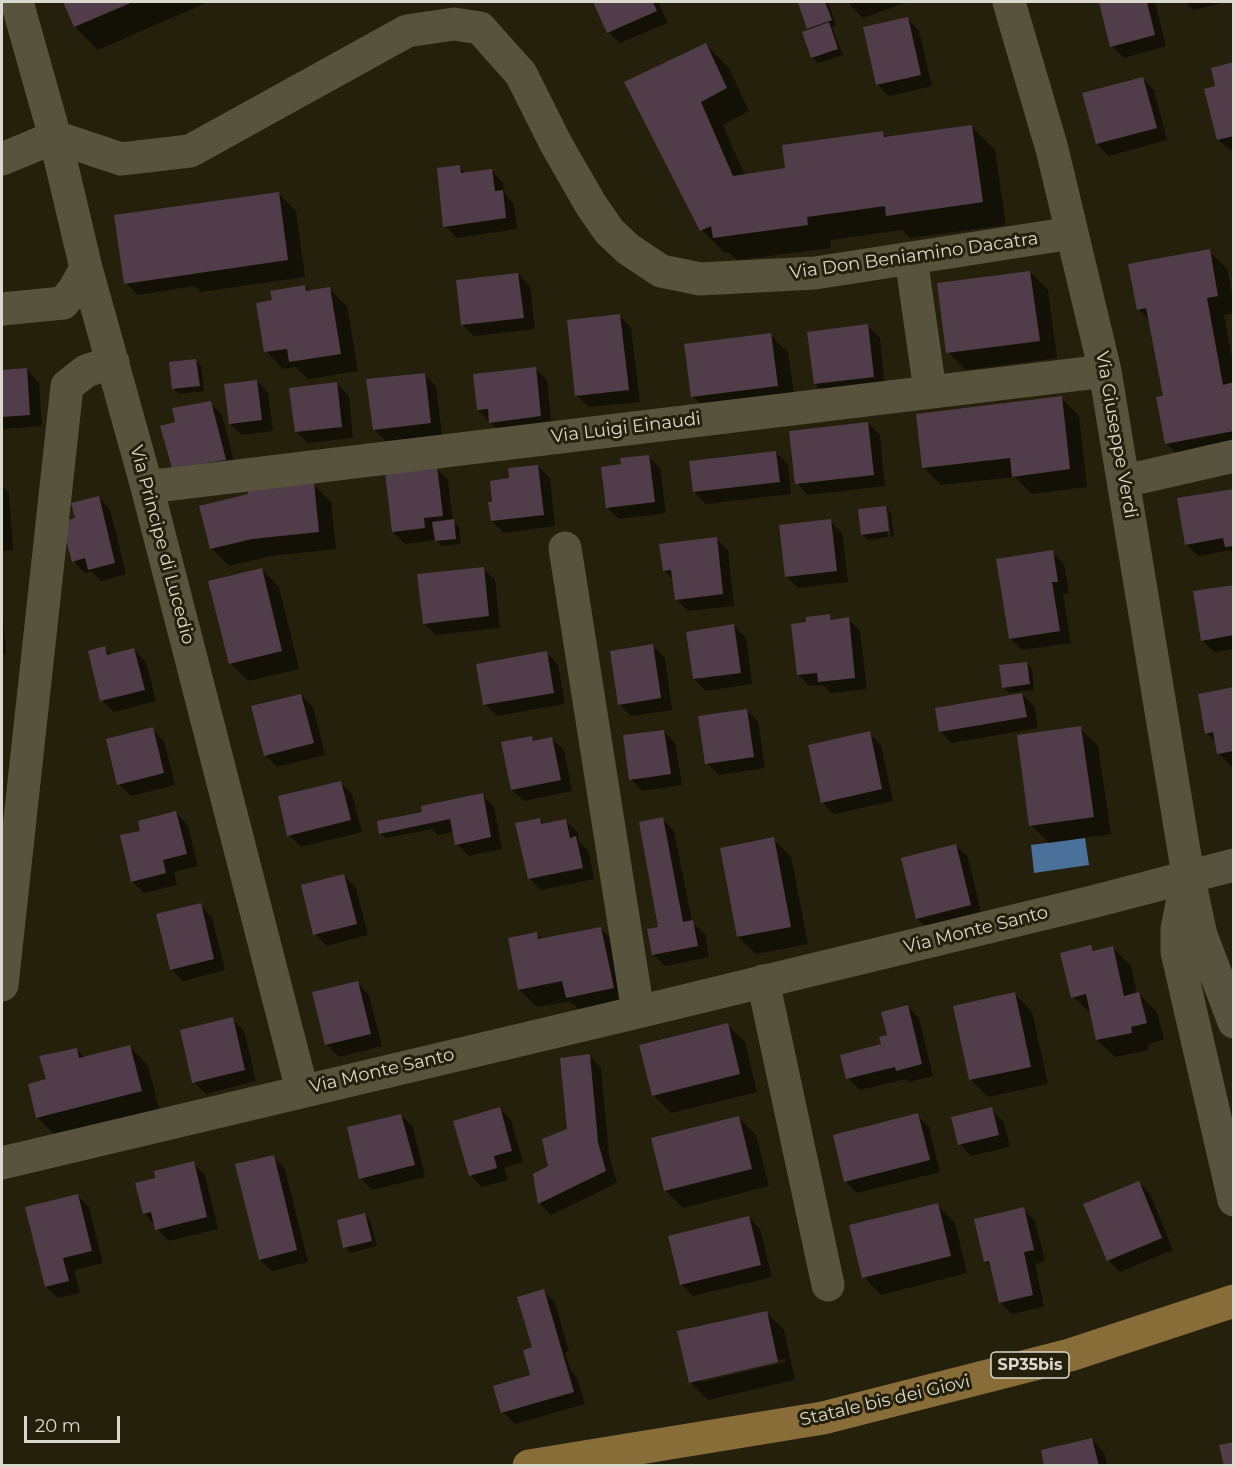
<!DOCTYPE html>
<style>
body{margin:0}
#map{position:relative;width:1235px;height:1467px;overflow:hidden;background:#24200c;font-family:Montserrat,sans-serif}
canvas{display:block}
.frame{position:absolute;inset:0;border:3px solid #dbd9cd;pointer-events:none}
.scale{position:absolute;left:24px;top:1416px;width:96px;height:27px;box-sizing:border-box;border:3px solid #dbd9cd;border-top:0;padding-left:8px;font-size:18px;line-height:21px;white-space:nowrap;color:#dbd9cd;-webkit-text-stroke:4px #24200c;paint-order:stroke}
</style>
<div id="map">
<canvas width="1235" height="1467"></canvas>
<div class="frame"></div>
<div class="scale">20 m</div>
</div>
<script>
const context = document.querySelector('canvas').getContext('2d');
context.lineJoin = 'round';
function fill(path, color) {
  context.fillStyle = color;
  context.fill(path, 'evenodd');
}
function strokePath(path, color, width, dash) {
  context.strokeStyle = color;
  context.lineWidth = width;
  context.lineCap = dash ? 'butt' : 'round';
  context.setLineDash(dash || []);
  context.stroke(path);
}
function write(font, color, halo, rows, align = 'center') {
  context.font = font + ' Montserrat,sans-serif';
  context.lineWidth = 6;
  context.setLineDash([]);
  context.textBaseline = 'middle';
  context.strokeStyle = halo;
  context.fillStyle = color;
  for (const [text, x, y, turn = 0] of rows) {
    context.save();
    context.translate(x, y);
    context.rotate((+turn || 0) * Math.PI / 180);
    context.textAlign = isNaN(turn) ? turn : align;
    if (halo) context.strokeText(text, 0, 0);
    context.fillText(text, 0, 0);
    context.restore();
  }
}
fill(new Path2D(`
 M 1085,838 L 1089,865 L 1034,873 L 1031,845 Z`), '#4b7099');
fill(new Path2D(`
 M 64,2 L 208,2 L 98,50 L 75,27 Z
 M 595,2 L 658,2 L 668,23 L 620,43 L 608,32 Z
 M 807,2 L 828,2 L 836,25 L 832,27 L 843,55 L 818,63 L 812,58 L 809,31 L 800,4 Z
 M 849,2 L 904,2 L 905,3 L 863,18 L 851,6 Z
 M 1101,2 L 1155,2 L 1166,46 L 1124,58 L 1112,46 Z
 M 1185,2 L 1226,2 L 1194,10 Z
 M 908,19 L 919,31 L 932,86 L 889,96 L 877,84 Z
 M 706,45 L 729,68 L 749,111 L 723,125 L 745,176 L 787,170 L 883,133 L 888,138 L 972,127 L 995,150 L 1006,225 L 910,238 L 902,230 L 830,240 L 831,248 L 737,260 L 728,252 L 725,253 L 702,230 L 626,82 Z
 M 1234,64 L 1234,150 L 1230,151 L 1218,139 L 1217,88 Z
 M 1142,78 L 1154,90 L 1167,140 L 1109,156 L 1097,144 Z
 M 459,167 L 466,174 L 492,171 L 503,183 L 505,194 L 514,204 L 517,229 L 457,238 L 445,226 Z
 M 278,193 L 296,211 L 305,277 L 201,292 L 195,286 L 138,295 L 126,283 Z
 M 1209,251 L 1227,269 L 1234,304 L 1234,313 L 1224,315 L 1234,369 L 1234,452 L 1184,461 L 1166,443 L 1165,397 L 1150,321 L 1138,309 Z
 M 1030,272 L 1048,290 L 1057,358 L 966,370 L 948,352 Z
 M 518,274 L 530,286 L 535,329 L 474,336 L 462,324 Z
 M 305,286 L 310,292 L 329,289 L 347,306 L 358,371 L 308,379 L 296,367 L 283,369 L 266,351 L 273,301 Z
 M 620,316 L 631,328 L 640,402 L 589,407 L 577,396 Z
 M 868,326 L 880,338 L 885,389 L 827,396 L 815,384 Z
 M 770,335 L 788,352 L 795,403 L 711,414 L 693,396 Z
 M 196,361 L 201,366 L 204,391 L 179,394 L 173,388 Z
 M 535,368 L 547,380 L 552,428 L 502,434 L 478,410 Z
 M 27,370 L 39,382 L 42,426 L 2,429 L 2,372 Z
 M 424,374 L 436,386 L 442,435 L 386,441 L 374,429 Z
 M 257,381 L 268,393 L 273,431 L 242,435 L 230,424 Z
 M 337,384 L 349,396 L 353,438 L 308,443 L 296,431 Z
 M 1061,398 L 1079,416 L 1087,487 L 1032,494 L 1015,477 L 941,485 L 923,467 Z
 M 210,403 L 222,415 L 237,472 L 186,479 L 177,423 Z
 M 868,423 L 880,435 L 885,486 L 808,495 L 797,483 Z
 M 776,453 L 788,464 L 791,494 L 706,504 L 694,492 Z
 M 649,457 L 660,468 L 666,513 L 619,519 L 607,507 L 623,465 Z
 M 538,466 L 550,478 L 555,526 L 504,533 L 492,521 L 494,503 L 511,480 Z
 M 436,468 L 448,480 L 453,521 L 459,527 L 461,544 L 442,546 L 436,540 L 405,544 L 393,532 Z
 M 313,484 L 331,502 L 336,549 L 271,556 L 229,566 L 211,548 Z
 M 2,486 L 9,493 L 13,550 L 2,551 Z
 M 1234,490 L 1234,554 L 1230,550 L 1198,556 L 1186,544 Z
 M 98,497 L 110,509 L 126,574 L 101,581 L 91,571 L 85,573 L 73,561 L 77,519 Z
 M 885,507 L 891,513 L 894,537 L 891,537 L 888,511 L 885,511 L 888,537 L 868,540 L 862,534 Z
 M 830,521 L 842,533 L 848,582 L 798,588 L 786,576 Z
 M 716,539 L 728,550 L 734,606 L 688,611 L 676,599 L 674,580 L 664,570 Z
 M 1052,552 L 1064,564 L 1069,593 L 1063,594 L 1071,643 L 1022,650 L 1010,638 Z
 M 483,568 L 495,580 L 500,628 L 436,635 L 424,623 Z
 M 261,569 L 279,587 L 299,669 L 248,681 L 230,663 Z
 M 1234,587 L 1234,649 L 1214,652 L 1202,640 Z
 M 2,602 L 6,654 L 2,655 Z
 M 829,615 L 834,621 L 848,619 L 860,631 L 867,689 L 831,693 L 823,685 L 810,686 L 798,675 L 808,624 Z
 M 734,626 L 746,638 L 752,684 L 706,691 L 694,679 Z
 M 653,646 L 665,658 L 672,710 L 631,716 L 619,704 Z
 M 104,648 L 112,656 L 134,650 L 146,662 L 156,701 L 114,712 L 102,700 Z
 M 547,653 L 558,665 L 565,704 L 497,716 L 485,704 Z
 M 1026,663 L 1032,669 L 1034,690 L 1009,693 L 1004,687 Z
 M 1234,689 L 1234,769 L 1218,753 L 1216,742 L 1207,733 Z
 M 1022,694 L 1034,706 L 1038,728 L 952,743 L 940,731 Z
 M 301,695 L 313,707 L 325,755 L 277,767 L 265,755 Z
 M 747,710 L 758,722 L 765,768 L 719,775 L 707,763 Z
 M 1080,728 L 1098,746 L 1111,834 L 1049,843 L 1031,825 Z
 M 152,729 L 164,741 L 175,785 L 131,796 L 119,784 Z
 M 664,731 L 675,743 L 682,785 L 643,791 L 631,779 Z
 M 869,733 L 881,745 L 893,801 L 834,814 L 822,802 Z
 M 532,737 L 536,742 L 552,739 L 564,750 L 572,791 L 524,801 L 512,790 Z
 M 340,782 L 352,794 L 362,832 L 301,847 L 289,835 Z
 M 482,795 L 494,807 L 502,849 L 469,856 L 457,844 L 454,832 L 438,835 L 432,829 L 386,838 L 380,833 Z
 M 176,813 L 188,825 L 198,866 L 174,872 L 177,885 L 144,893 L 132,881 L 142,832 Z
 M 539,819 L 544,825 L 566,821 L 578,832 L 579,842 L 588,850 L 594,879 L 541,890 L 529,878 Z
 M 662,819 L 674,831 L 692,922 L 705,934 L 709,957 L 665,966 L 653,954 L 660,928 Z
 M 773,839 L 791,857 L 808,944 L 756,954 L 738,937 Z
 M 956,846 L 968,857 L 982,917 L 929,930 L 917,918 Z
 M 344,876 L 356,888 L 368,935 L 327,946 L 315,934 Z
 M 200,905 L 212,917 L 225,970 L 183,981 L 171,969 Z
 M 600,928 L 618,946 L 630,1006 L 585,1015 L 570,1001 L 537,1007 L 520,990 L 537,934 L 543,940 Z
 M 1091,946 L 1096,952 L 1113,948 L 1131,966 L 1137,994 L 1139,994 L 1157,1012 L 1164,1040 L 1148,1044 L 1149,1050 L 1115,1057 L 1097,1040 L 1092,1014 L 1073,997 Z
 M 358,983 L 369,995 L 382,1046 L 339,1057 L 327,1045 L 314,993 Z
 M 1015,994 L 1032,1012 L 1048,1084 L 988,1097 L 971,1080 Z
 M 907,1006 L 919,1018 L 933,1076 L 909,1082 L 906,1079 L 860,1090 L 848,1078 L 883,1046 Z
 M 232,1019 L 244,1031 L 256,1081 L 206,1094 L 194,1082 Z
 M 727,1025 L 745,1042 L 757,1092 L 671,1113 L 653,1095 Z
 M 130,1047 L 148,1065 L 159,1109 L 55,1135 L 37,1117 L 47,1080 L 76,1049 L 85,1058 Z
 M 590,1056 L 601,1068 L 609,1155 L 617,1183 L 551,1215 L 539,1203 L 550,1167 L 568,1130 Z
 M 499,1108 L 511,1120 L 523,1162 L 504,1168 L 508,1180 L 482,1187 L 470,1175 Z
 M 991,1109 L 1003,1121 L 1010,1147 L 971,1156 L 960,1144 Z
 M 401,1115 L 413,1127 L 425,1177 L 372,1190 L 360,1178 Z
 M 917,1115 L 929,1127 L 940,1172 L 857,1193 L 845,1181 Z
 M 738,1117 L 756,1135 L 769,1186 L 683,1208 L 665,1190 Z
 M 273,1157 L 285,1169 L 308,1262 L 272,1271 L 260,1259 Z
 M 193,1163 L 205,1175 L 218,1229 L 168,1241 L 144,1213 L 157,1179 Z
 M 1138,1182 L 1150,1194 L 1173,1250 L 1120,1272 L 1108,1260 Z
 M 77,1195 L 89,1207 L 103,1263 L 74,1270 L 80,1293 L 58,1298 L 46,1287 Z
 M 937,1205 L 955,1223 L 967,1273 L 881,1295 L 864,1277 Z
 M 1023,1209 L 1035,1221 L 1045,1261 L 1035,1264 L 1044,1307 L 1012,1314 L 1000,1302 L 992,1269 L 985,1261 Z
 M 365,1215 L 370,1220 L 377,1246 L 350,1253 L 345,1247 Z
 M 749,1217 L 760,1229 L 772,1277 L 693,1296 L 681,1284 Z
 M 543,1291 L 555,1303 L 569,1351 L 565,1353 L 571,1371 L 577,1378 L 585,1404 L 515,1424 L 503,1412 L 531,1376 Z
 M 766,1312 L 784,1330 L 795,1380 L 708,1400 L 690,1382 ZM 785,1359 L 786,1362 L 701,1382 L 701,1378 Z
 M 1092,1440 L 1104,1452 L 1107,1466 L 1046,1466 Z`), '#0007');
fill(new Path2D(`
 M 63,2 L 133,2 L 74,27 Z
 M 593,2 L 653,2 L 657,11 L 607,33 Z
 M 802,2 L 825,2 L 832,20 L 807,29 L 798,3 Z
 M 1099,2 L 1147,2 L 1155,35 L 1110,47 Z
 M 908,17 L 921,75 L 876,85 L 863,27 Z
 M 829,22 L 838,49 L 811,58 L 802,32 Z
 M 706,43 L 727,88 L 701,102 L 733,176 L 785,168 L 782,145 L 883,131 L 884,137 L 972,125 L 983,202 L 886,216 L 885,206 L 807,217 L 808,225 L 713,238 L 711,226 L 700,231 L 624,82 Z
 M 1234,62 L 1234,136 L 1217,140 L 1204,89 L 1215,86 L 1211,68 Z
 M 1143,77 L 1157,128 L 1096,144 L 1082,93 Z
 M 460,165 L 461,173 L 492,169 L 495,191 L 503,190 L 506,218 L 443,227 L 437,168 Z
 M 279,192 L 288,260 L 124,284 L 114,215 Z
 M 1210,249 L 1218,296 L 1207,298 L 1223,385 L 1234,382 L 1234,431 L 1165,444 L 1156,397 L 1163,396 L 1146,308 L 1137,310 L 1128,264 Z
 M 1030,271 L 1040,341 L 946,353 L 937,283 Z
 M 518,273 L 524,318 L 461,325 L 456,280 Z
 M 305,285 L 306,291 L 330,287 L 341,354 L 289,362 L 287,349 L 264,352 L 256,303 L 272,300 L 270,291 Z
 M 620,314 L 629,390 L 575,396 L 567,320 Z
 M 868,324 L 874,377 L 814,384 L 807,332 Z
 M 771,333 L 778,386 L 691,397 L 684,344 Z
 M 196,359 L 200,386 L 172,389 L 169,362 Z
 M 536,367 L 541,416 L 489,423 L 488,409 L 477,410 L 473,374 Z
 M 27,368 L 30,415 L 2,417 L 2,370 Z
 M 425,373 L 431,423 L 373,430 L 366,379 Z
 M 257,380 L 262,420 L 229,424 L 224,384 Z
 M 337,382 L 342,427 L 295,432 L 289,388 Z
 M 1062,396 L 1070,469 L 1012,477 L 1010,458 L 922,468 L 916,414 Z
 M 211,401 L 226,460 L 172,468 L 160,426 L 175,422 L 172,408 Z
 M 868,422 L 874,475 L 795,484 L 789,431 Z
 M 776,451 L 780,482 L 693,492 L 689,461 Z
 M 649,455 L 655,502 L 606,508 L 601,467 L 621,464 L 620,458 Z
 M 538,465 L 544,515 L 491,521 L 488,502 L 492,502 L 490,481 L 509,478 L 508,468 Z
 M 437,466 L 443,516 L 424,518 L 425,528 L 392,532 L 385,472 Z
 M 314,482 L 319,532 L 252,539 L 210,549 L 199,506 L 248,494 L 247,489 Z
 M 1234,489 L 1234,546 L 1225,547 L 1223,538 L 1185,545 L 1177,498 Z
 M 99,496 L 115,563 L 88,570 L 85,558 L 72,562 L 61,522 L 75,518 L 71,503 Z
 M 886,506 L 889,531 L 861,535 L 858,509 Z
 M 454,519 L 456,539 L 435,541 L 432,522 Z
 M 831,519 L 837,571 L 785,577 L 779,525 Z
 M 717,537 L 723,594 L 675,600 L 671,570 L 663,571 L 659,544 Z
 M 1053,550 L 1058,582 L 1052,582 L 1060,631 L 1009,639 L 996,559 Z
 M 484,567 L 489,616 L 423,624 L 417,574 Z
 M 262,568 L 282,651 L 229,664 L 208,581 Z
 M 1234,585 L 1234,635 L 1201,641 L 1193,591 Z
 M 830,614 L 831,620 L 849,617 L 855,678 L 818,682 L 817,673 L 797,675 L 791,624 L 806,622 L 806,617 Z
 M 734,624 L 741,673 L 693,679 L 686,632 Z
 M 653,644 L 661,698 L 618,705 L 610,651 Z
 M 105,646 L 107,655 L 134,648 L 145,690 L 100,701 L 88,651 Z
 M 547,651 L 554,693 L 483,705 L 476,664 Z
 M 1027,662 L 1030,684 L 1002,688 L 999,665 Z
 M 1234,687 L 1234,751 L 1217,754 L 1213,732 L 1205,734 L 1198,694 Z
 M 1022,693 L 1027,717 L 939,732 L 935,708 Z
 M 301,694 L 314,743 L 264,756 L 251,706 Z
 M 747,709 L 754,757 L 705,764 L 698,716 Z
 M 1081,726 L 1094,817 L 1029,826 L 1017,735 Z
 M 153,727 L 164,773 L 117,785 L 106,739 Z
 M 664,730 L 671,774 L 629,780 L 623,735 Z
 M 870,731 L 882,789 L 821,803 L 808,745 Z
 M 532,736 L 533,741 L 552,737 L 561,780 L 511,790 L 501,742 Z
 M 341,781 L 351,820 L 287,836 L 278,796 Z
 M 483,793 L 491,837 L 455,845 L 450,819 L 379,834 L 377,821 L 422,812 L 421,806 Z
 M 176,811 L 187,854 L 163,860 L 166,873 L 131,882 L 120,835 L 140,831 L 138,821 Z
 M 663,817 L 683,922 L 693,920 L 698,946 L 652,955 L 647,929 L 658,927 L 639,822 Z
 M 540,818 L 541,824 L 566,819 L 570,838 L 576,836 L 583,868 L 528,879 L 515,823 Z
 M 774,837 L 791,927 L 737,937 L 720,848 Z
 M 956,844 L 971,905 L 916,919 L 901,858 Z
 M 344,874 L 357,924 L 313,935 L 301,885 Z
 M 201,903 L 214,959 L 170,970 L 156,914 Z
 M 601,927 L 614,988 L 566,998 L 562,981 L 518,990 L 508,938 L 537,932 L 538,939 Z
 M 1091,945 L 1093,951 L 1113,946 L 1124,996 L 1139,992 L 1147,1023 L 1131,1027 L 1132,1033 L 1096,1040 L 1086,994 L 1071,998 L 1060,953 Z
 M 358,981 L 371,1034 L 325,1045 L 312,992 Z
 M 1015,992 L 1031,1067 L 969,1080 L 953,1006 Z
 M 908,1005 L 922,1064 L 896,1071 L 895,1067 L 846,1079 L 840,1055 L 881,1044 L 879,1037 L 887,1035 L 881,1012 Z
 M 233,1017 L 245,1070 L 192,1083 L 180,1030 Z
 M 728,1023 L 740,1074 L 652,1096 L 639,1045 Z
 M 130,1045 L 142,1091 L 36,1118 L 28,1084 L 46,1079 L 39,1056 L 77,1048 L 79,1058 Z
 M 590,1054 L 598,1142 L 606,1171 L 538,1204 L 533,1174 L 548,1166 L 542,1139 L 567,1129 L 560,1058 Z
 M 500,1107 L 512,1151 L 494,1156 L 497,1168 L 469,1176 L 453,1121 Z
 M 992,1107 L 999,1135 L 958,1145 L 951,1117 Z
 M 918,1113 L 930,1160 L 844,1182 L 833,1135 Z
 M 401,1114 L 415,1165 L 359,1179 L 347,1127 Z
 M 739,1116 L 752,1169 L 664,1191 L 651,1138 Z
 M 274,1155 L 297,1250 L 259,1260 L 235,1164 Z
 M 194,1161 L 207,1217 L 155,1230 L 151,1212 L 143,1214 L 135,1183 L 155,1178 L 154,1171 Z
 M 1139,1181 L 1162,1238 L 1107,1261 L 1083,1204 Z
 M 78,1194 L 92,1251 L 63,1258 L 69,1281 L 45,1287 L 25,1207 Z
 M 938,1203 L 951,1256 L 862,1278 L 849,1225 Z
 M 1024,1207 L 1034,1250 L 1024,1252 L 1033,1295 L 999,1303 L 989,1261 L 984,1262 L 974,1219 Z
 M 365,1213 L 372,1241 L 343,1248 L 337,1220 Z
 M 749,1216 L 761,1265 L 680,1285 L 668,1236 Z
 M 544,1289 L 574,1392 L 501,1413 L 493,1386 L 530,1375 L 523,1350 L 532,1347 L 517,1297 Z
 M 767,1311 L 778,1362 L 689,1383 L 677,1331 Z
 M 1092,1438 L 1099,1466 L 1044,1466 L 1041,1450 Z
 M 1234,1442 L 1234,1466 L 1224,1466 L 1219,1445 Z`), '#513d49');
strokePath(new Path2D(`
 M 17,2 L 55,137 L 86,268 L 147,487 L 302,1090
 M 1009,2 L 1052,149 L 1105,371 L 1188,875 L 1201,935 L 1234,1022
 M 55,137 L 121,159 L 190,151 L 407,31 L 454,24 L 480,28 L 521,74 L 556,144 L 591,205 L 609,231 L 628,249 L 661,271 L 700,279 L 815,273 L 1072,233
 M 2,159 L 55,137
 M 911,258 L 930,391
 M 2,309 L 63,303 L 74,290 L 86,268
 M 1125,481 L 1234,456
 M 147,487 L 1105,371
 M 565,548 L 638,1012
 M 1185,889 L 1177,929 L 1177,952 L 1234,1200
 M 763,981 L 828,1285
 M 2,985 L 67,386 L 86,371 L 113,362
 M 2,1163 L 638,1012 L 1092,902 L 1234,865`), '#57533d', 33);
strokePath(new Path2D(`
 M 529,1466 L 823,1418 L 1070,1355 L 1234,1301`), '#886d38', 33);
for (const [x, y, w] of [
 [1030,1365,78]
]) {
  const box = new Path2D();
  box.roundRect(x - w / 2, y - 13, w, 26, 4.5);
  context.fillStyle = '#24200c';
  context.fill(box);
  strokePath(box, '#dbd9cd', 1.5);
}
write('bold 16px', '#dbd9cd', null, [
 ["SP35bis",1030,1365]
]);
write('18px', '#dbd9cd', '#24200c', [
 ["Via Don Beniamino Dacatra",914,256,-8],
 ["Via Luigi Einaudi",626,428,-7],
 ["Via Giuseppe Verdi",1116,435,80],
 ["Via Principe di Lucedio",162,545,75],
 ["Via Monte Santo",976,930,-14],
 ["Via Monte Santo",382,1071,-13],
 ["Statale bis dei Giovi",885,1401,-13]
]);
</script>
